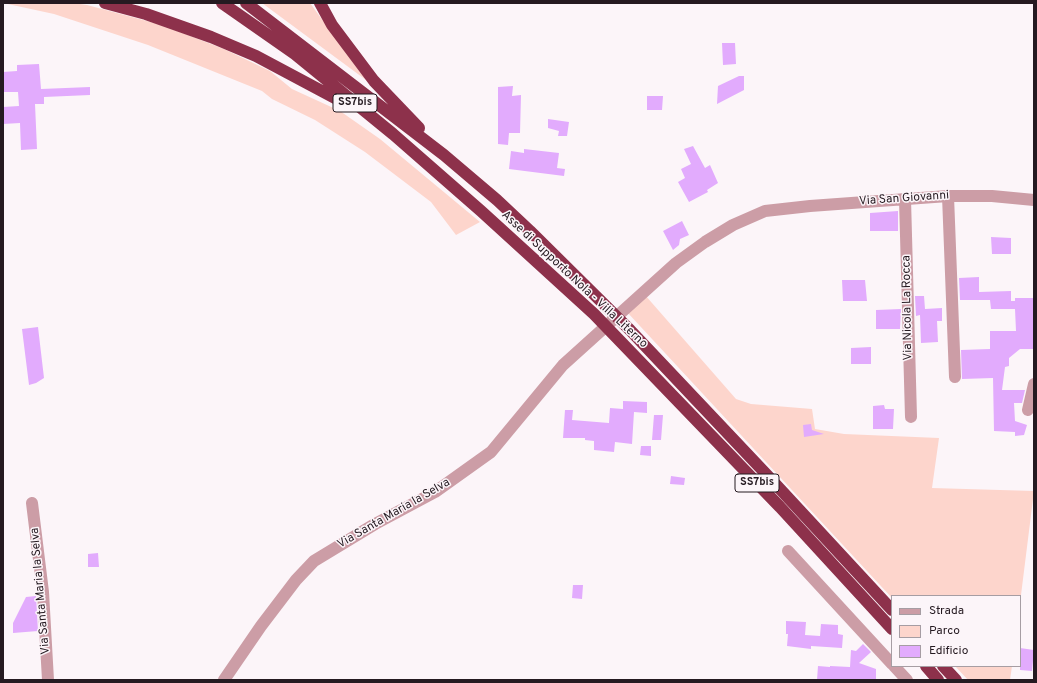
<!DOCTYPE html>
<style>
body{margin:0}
#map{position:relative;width:1037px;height:683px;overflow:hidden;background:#fcf5f9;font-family:Overpass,sans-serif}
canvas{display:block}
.frame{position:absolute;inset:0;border:4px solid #251a21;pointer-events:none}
.legend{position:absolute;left:891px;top:595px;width:130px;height:72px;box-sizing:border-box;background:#fcf5f9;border:1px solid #a69da3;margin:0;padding:5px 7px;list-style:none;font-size:12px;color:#251a21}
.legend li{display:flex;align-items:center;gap:8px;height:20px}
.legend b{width:20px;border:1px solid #a69da3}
</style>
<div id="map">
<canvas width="1037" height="683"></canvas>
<div class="frame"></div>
<ul class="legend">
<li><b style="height:5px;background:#cc9da6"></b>Strada</li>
<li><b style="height:11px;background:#fdd5cc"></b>Parco</li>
<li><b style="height:11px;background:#e2abfd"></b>Edificio</li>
</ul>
</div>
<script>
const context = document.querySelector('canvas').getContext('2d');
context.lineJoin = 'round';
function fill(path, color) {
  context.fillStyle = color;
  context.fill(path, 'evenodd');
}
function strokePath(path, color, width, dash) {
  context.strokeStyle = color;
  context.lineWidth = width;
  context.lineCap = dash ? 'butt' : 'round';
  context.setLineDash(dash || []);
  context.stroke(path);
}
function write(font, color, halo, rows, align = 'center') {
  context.font = font + ' Overpass,sans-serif';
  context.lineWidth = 3;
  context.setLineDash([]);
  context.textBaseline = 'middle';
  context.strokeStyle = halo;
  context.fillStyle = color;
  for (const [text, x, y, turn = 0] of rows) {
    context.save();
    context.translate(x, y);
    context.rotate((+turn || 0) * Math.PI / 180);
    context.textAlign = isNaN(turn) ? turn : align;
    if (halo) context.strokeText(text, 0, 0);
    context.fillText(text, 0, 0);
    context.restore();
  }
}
fill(new Path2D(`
 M 3,3 L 74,3 L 87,5 L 162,25 L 224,49 L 270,71 L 292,89 L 340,111 L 380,139 L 480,222 L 456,235 L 431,202 L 365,152 L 315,120 L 272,99 L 262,91 L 148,45 L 54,14 Z
 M 262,3 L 310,3 L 366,80 Z
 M 645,295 L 736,399 L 751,404 L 812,409 L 815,429 L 844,434 L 939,438 L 932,488 L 1034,491 L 1020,603 L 1020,596 L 892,596 L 892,598 L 627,312 Z
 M 955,666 L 1012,666 L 1010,680 L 968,680 Z`), '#fdd5cc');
fill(new Path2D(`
 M 722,43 L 735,43 L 736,64 L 723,65 Z
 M 39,64 L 41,89 L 90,87 L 90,95 L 44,97 L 44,104 L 35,104 L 37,149 L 21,150 L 20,123 L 3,124 L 3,107 L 19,106 L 18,92 L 3,92 L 3,72 L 17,71 L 17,65 Z
 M 739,76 L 744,76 L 744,90 L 717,104 L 718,86 Z
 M 513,86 L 512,96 L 521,95 L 520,133 L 509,133 L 508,145 L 498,144 L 498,87 Z
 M 647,96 L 663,96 L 662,110 L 647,110 Z
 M 548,119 L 569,122 L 567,136 L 558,136 L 559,131 L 548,128 Z
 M 693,146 L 705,168 L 710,165 L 718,183 L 707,190 L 708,192 L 689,202 L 678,182 L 685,178 L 681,169 L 691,164 L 684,149 Z
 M 524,149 L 559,153 L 557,168 L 565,169 L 564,176 L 509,169 L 511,151 L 524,153 Z
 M 898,211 L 898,231 L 870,231 L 870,213 Z
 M 682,221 L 689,235 L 680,239 L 679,245 L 673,250 L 663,231 Z
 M 991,237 L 1011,238 L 1011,254 L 992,254 Z
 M 979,277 L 979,292 L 1011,291 L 1011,301 L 1015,301 L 1015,298 L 1034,298 L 1034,349 L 1020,349 L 1009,358 L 1009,366 L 1005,367 L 1002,390 L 1025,390 L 1022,403 L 1014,403 L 1015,421 L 1027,425 L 1024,435 L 1015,436 L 1015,432 L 994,431 L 993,378 L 962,379 L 961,350 L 990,349 L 990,331 L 1016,331 L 1015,309 L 991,309 L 990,300 L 960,300 L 959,278 Z
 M 842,280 L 865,280 L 867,301 L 843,301 Z
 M 915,296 L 924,296 L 925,309 L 942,308 L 942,321 L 937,321 L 938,342 L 921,343 L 920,315 L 916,316 Z
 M 901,309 L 900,329 L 876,329 L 876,310 Z
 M 38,327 L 44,378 L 36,383 L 29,385 L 22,329 Z
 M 871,347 L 871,364 L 851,364 L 851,348 Z
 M 623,401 L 647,402 L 647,413 L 634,412 L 632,444 L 615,442 L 614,452 L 594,450 L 594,441 L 585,440 L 585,438 L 563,438 L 565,410 L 573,410 L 572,420 L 609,423 L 610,408 L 623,409 Z
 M 884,405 L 885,409 L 894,409 L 893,429 L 873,429 L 873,406 Z
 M 654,415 L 663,415 L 661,440 L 652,440 Z
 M 811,424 L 812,430 L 824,434 L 804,437 L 803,425 Z
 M 641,446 L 651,446 L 651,456 L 640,455 Z
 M 671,476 L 685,478 L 684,485 L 670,484 Z
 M 98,553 L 99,567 L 88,567 L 88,554 Z
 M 573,585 L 583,585 L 582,599 L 572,598 Z
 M 36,596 L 38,631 L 13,633 L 13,623 L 26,597 Z
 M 786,621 L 806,622 L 805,635 L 820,636 L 821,624 L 838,625 L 838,634 L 843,635 L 842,648 L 811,646 L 811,649 L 787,646 L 788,634 L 786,634 Z
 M 863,644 L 871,652 L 859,663 L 876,669 L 876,680 L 817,680 L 818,666 L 830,667 L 830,666 L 850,667 L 851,650 L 856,651 Z
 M 1020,648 L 1034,650 L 1032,671 L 1020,670 Z`), '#e2abfd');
strokePath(new Path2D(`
 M 948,196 L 955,377
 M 905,199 L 911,417
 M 1028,410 L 1034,384
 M 32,503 L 43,592 L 48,680
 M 788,551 L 892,664
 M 894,666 L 907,680
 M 224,680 L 261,626 L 296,580 L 314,561 L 375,524 L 435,492 L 491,452 L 563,365 L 676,263 L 705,242 L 733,225 L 765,211 L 810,206 L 948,196 L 992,196 L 1034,200`), '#cc9da6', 12);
strokePath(new Path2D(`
 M 105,3 L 146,14 L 211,37 L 256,56 L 348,105
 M 222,3 L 295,54 L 393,134 L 481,211 L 594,314 L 780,507 L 892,629
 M 246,3 L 444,155 L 497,200 L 530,231 L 630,330 L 768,476 L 892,610
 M 320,3 L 332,25 L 374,81 L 419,128
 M 926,666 L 938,680
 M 943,666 L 956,680`), '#8d314b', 12);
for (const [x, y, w] of [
 [355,103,44],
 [757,483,44]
]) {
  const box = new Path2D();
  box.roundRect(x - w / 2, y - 9, w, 18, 3);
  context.fillStyle = '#fcf5f9';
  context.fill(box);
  strokePath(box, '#251a21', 1);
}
write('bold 11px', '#251a21', null, [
 ["SS7bis",355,103],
 ["SS7bis",757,483]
]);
write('12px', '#251a21', '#fcf5f9', [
 ["Via San Giovanni",904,199,-4],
 ["Asse di Supporto Nola - Villa Literno",574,280,43],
 ["Via Nicola La Rocca",908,308,-91],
 ["Via Santa Maria la Selva",394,514,-30],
 ["Via Santa Maria la Selva",41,591,-95]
]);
</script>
